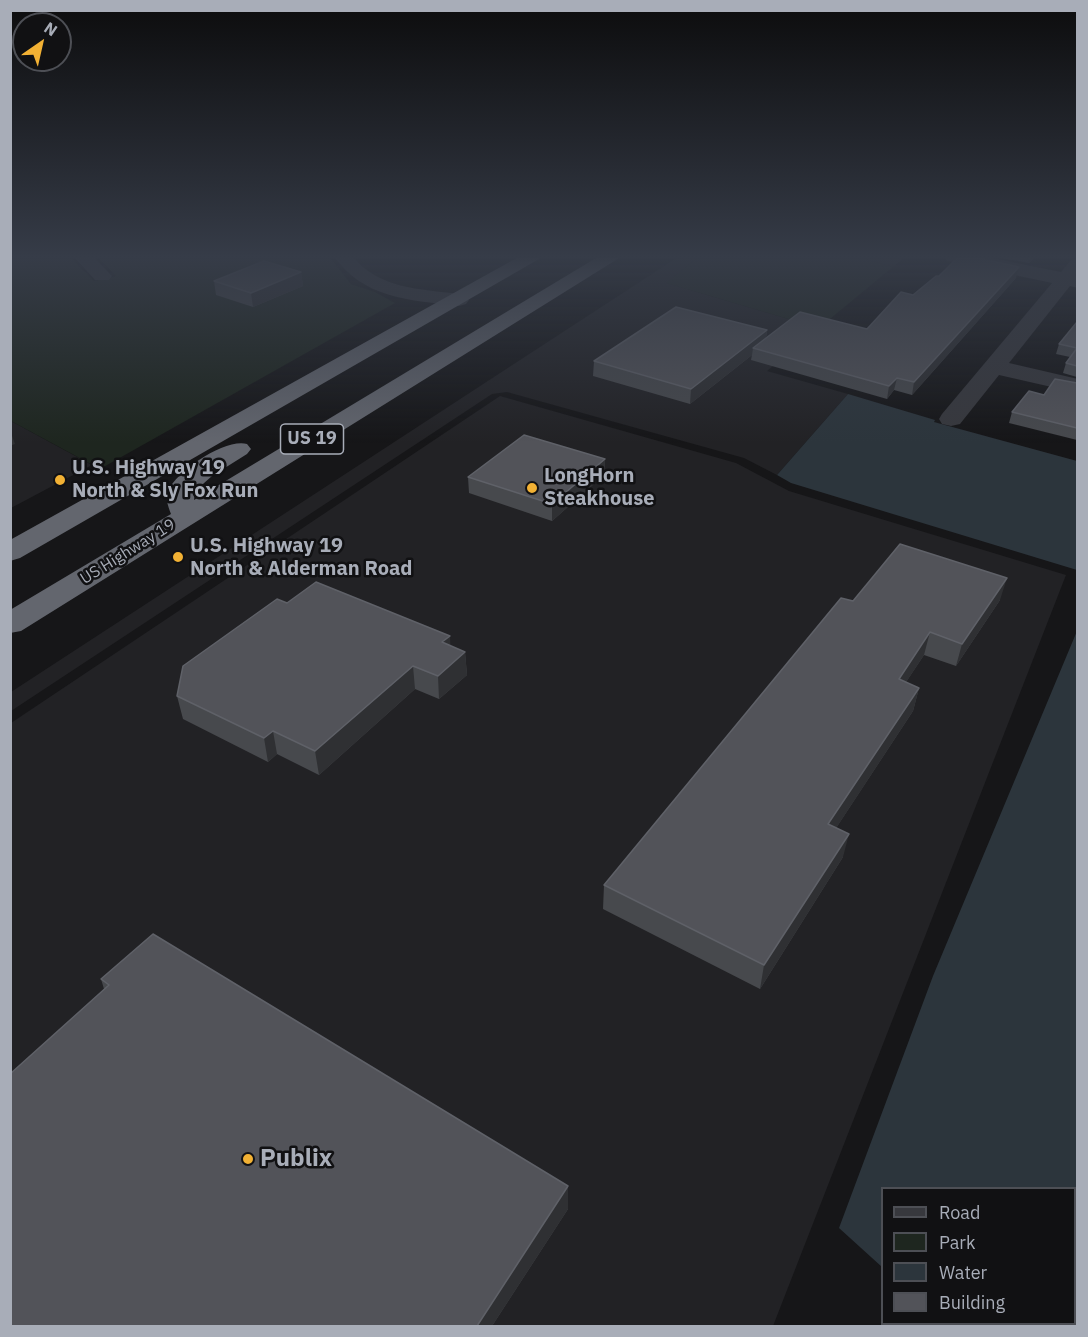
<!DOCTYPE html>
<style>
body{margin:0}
#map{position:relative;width:1088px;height:1337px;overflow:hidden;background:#161618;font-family:"IBM Plex Sans",sans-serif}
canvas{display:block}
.frame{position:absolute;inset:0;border:12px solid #a8adb8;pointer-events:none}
.legend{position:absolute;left:881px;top:1187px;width:195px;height:138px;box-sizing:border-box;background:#111113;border:2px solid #4d4f55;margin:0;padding:8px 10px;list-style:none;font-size:18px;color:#a8adb8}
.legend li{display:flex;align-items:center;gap:12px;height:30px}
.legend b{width:30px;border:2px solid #4d4f55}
.north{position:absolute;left:12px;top:12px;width:60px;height:60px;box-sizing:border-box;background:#111113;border:2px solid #4d4f55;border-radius:50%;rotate:34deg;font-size:16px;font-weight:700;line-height:24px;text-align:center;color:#a8adb8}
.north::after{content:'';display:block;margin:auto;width:21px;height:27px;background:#f2b134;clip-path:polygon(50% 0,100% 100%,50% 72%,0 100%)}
</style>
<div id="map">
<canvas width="1088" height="1337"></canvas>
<div class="frame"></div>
<ul class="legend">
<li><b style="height:8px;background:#37383d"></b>Road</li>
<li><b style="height:16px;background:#1e261f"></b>Park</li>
<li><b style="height:16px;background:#2c353c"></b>Water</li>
<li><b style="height:16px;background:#525359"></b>Building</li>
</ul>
<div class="north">N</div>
</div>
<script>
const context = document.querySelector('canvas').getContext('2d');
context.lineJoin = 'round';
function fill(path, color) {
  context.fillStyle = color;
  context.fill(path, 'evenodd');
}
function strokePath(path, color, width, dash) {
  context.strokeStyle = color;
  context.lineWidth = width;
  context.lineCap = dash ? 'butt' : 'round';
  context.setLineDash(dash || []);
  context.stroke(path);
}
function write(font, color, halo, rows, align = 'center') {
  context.font = font + ' "IBM Plex Sans",sans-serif';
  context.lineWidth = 5;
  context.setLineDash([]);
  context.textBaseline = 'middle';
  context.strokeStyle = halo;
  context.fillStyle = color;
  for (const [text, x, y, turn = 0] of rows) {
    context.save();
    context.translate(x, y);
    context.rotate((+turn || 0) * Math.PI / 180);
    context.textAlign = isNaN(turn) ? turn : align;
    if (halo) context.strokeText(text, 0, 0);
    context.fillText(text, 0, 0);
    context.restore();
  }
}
fill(new Path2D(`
 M 681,255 L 707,255 L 693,261 L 667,283 L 819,328 L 767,371 L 848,394 L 777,475 L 744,458 L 507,392 L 492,394 L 11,711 L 11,692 Z
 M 852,255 L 907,255 L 893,267 Z
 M 500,396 L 736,463 L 789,491 L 1066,575 L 773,1326 L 11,1326 L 11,723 Z
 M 11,421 L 92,465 L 11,508 Z`), '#222225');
fill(new Path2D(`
 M 10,255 L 68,255 L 94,281 L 116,276 L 95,255 L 328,255 L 351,284 L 375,292 L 395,303 L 100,469 L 11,421 Z
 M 707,255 L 852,255 L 893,267 L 819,328 L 666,283 L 693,261 Z`), '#1e261f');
fill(new Path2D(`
 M 848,394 L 935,420 L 934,422 L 1077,461 L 1077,570 L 791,483 L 777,475 Z
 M 1077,631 L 1077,1186 L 1075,1190 L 882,1188 L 882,1267 L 839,1228 L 933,976 Z`), '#2c353c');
fill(new Path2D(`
 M 72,255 L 92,255 L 112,276 L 109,280 L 95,280 Z
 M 333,255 L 352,255 C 377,289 421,289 459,294 L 466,296 L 469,300 L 466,304 L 459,306 C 410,300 363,299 333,255 Z
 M 939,255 L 977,255 L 1061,272 L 1071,260 L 1078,258 L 1078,288 L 1070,286 L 1009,363 L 1078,379 L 1078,393 L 999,375 L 960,424 L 951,426 L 942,424 L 939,419 L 942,414 L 1052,283 L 948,261 Z`), '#37383d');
fill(new Path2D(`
 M 522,255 L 546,255 L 20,558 L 10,561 L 10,540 Z
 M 601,255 L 624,255 L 21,631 L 10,633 L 10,610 L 171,514 C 168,506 165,498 168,491 C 177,470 226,438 247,444 L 251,449 L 247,454 L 212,476 L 195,491 L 194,500 Z`), '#63666e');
fill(new Path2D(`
 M 985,255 L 1037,255 L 1029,263 Z
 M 301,272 L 303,286 L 253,307 L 216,295 L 214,281 Z
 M 939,276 L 1016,278 L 912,395 L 894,390 L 887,399 L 751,360 L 752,355 L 690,404 L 593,376 L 594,361 L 767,330 L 766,338 L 867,329 Z
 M 1077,322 L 1077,377 L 1063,373 L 1066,363 L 1070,357 L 1056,354 L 1059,344 Z
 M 1077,383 L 1077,440 L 1009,423 L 1012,412 L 1044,395 Z
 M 605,459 L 604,475 L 552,521 L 469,493 L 468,477 Z
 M 1000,600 L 956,666 L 924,655 L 906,682 L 919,688 L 913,711 L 836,828 L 843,857 L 760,989 L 603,909 L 604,885 L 853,601 Z
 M 287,603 L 450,646 L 465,652 L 467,675 L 439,699 L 415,689 L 319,775 L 277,754 L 268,762 L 183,719 L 177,696 Z
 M 101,979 L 568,1186 L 568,1209 L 492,1326 L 10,1326 L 104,989 Z`), '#47494d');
fill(new Path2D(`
 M 1031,255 L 1037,255 L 1029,263 Z
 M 1019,267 L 1016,278 L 912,395 L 914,382 Z
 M 301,272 L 303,286 L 253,307 L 251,293 Z
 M 767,330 L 765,345 L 753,348 L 752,355 L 690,404 L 691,389 Z
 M 897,378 L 894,390 L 887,399 L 889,386 Z
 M 10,430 L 15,444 L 10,446 Z
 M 605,459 L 604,475 L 552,521 L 552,504 Z
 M 1007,578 L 1000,600 L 956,666 L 962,644 Z
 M 930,632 L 924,655 L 893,702 L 899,679 Z
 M 450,636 L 451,659 L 442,642 Z
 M 465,652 L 467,675 L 439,699 L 438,676 Z
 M 413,666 L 415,689 L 319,775 L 315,751 Z
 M 919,688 L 913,711 L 823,848 L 828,824 Z
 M 273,731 L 277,754 L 268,762 L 264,738 Z
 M 849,834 L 843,857 L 760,989 L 764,965 Z
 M 568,1186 L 568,1209 L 492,1326 L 477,1326 Z`), '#2f3033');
const building = new Path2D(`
 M 960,255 L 964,255 L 1019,267 L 914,382 L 897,378 L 889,386 L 753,348 L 800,312 L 867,329 L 901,292 L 913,295 L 936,276 L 939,276 Z
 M 264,261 L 301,272 L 251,293 L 214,281 Z
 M 676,307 L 767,330 L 691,389 L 594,361 Z
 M 1077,322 L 1077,366 L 1066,363 L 1077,348 L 1059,344 Z
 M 1055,379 L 1077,383 L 1077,428 L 1012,412 L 1029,391 L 1044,395 Z
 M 524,435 L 605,459 L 552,504 L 468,477 Z
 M 900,544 L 1007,578 L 962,644 L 930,632 L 899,679 L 919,688 L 828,824 L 849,834 L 764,965 L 604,885 L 841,598 L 853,601 Z
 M 316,582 L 450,636 L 442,642 L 465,652 L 438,676 L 413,666 L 315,751 L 273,731 L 264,738 L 177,696 L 183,666 L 277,599 L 287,603 Z
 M 153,934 L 568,1186 L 477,1326 L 10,1326 L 10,1074 L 109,985 L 101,979 Z`);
fill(building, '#525359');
strokePath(building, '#5f6168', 1.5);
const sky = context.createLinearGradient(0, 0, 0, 443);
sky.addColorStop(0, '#0c0c0d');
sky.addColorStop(0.58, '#363c48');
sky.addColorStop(1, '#363c4800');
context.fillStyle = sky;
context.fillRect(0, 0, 1088, 443);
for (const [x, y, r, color] of [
 [60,480,6,"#f2b134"],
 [532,488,6,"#f2b134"],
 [178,557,6,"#f2b134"],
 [248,1159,6,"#f2b134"]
]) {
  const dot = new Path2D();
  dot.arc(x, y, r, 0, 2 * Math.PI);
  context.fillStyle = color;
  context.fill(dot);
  strokePath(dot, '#111113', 2);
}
write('16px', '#a8adb8', '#111113', [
 ["US Highway 19",128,552,-32]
]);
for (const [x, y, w] of [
 [312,439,63]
]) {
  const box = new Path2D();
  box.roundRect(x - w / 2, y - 15, w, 30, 4.5);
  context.fillStyle = '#111113';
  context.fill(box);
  strokePath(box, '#a8adb8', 1.5);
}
write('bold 18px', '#a8adb8', null, [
 ["US 19",312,439]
]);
write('bold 20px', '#a8adb8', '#111113', [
 ["U.S. Highway 19",72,468],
 ["North & Sly Fox Run",72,491],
 ["LongHorn",544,476],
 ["Steakhouse",544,499],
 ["U.S. Highway 19",190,546],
 ["North & Alderman Road",190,569]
], 'left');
write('bold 24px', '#a8adb8', '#111113', [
 ["Publix",260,1159]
], 'left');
</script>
